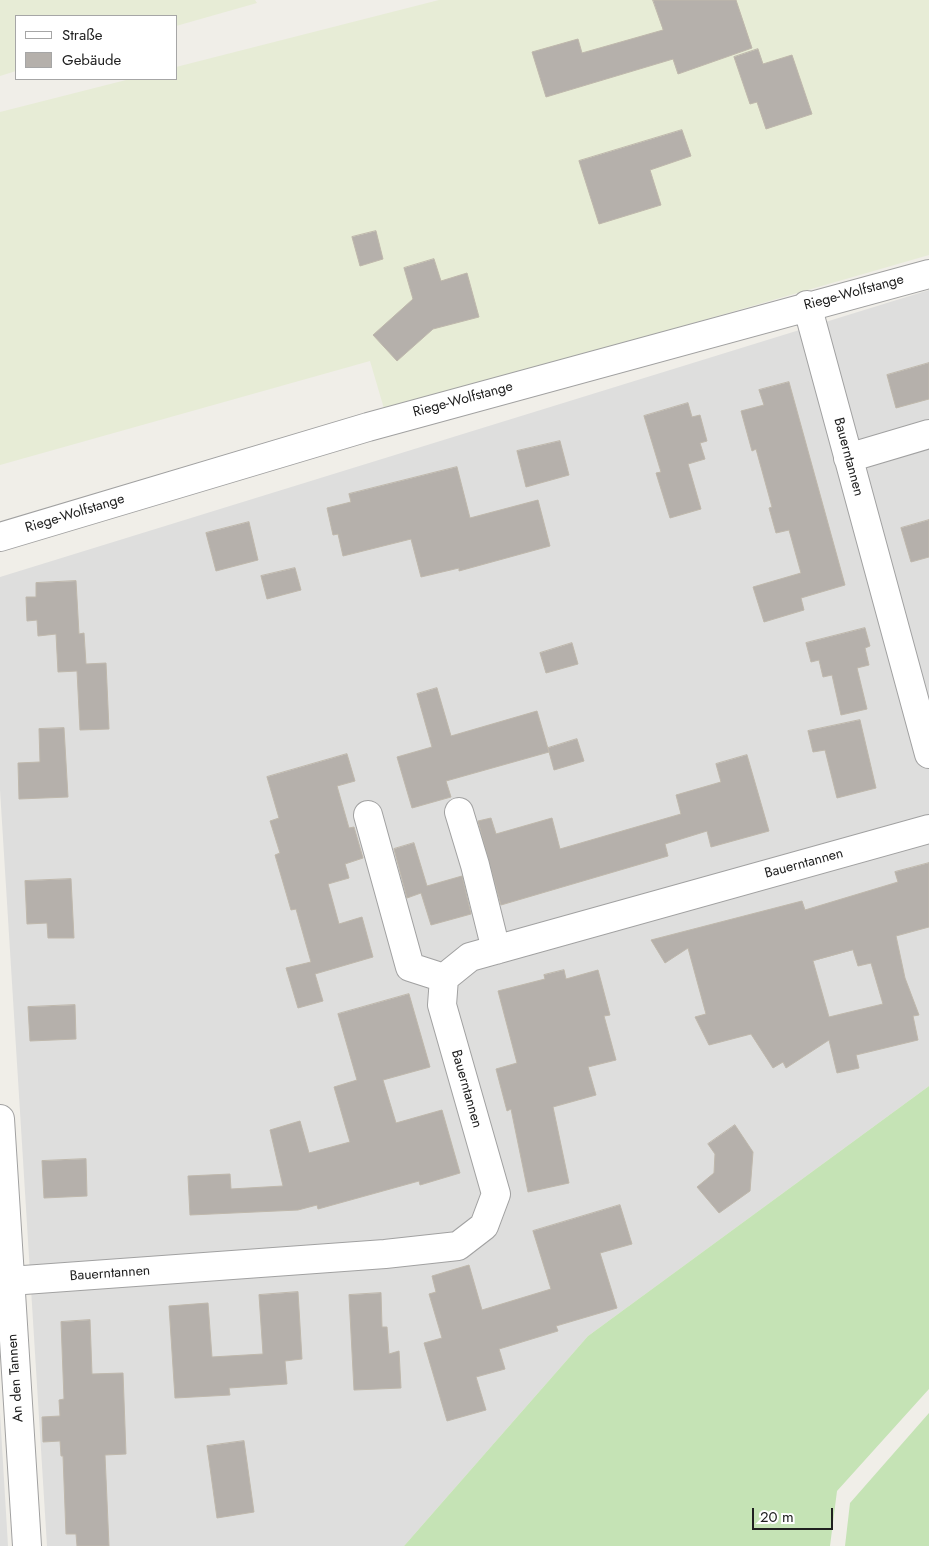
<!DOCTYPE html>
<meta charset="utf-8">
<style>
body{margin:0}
#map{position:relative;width:929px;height:1546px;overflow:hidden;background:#f0eee8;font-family:Jost,sans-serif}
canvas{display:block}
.legend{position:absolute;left:15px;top:15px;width:162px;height:65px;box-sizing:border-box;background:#fff;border:1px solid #a6a6a6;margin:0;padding:6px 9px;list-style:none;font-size:15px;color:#202020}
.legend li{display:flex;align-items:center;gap:10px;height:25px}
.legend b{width:25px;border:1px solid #a6a6a6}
.scale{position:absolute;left:752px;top:1508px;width:81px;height:22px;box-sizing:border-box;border:2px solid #202020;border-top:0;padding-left:6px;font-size:15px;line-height:18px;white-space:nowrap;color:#202020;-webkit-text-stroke:4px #fff;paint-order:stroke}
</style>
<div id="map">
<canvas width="929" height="1546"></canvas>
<ul class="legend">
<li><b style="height:6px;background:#fff"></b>Straße</li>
<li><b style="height:14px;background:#b5b0ab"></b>Gebäude</li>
</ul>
<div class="scale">20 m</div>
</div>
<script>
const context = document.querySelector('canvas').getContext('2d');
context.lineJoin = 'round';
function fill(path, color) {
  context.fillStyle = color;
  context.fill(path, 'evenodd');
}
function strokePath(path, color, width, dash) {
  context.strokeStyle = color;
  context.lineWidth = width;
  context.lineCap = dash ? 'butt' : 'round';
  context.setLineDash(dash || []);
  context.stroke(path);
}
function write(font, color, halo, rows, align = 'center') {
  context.font = font + ' Jost,sans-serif';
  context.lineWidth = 4;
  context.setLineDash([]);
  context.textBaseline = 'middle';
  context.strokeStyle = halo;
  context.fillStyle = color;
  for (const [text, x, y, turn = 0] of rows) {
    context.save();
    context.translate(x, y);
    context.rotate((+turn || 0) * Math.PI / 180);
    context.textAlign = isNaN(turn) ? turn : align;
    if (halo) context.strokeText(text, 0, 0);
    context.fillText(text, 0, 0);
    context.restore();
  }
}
fill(new Path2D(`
 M 929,290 L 929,1086 L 588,1336 L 404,1546 L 47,1546 L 0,790 L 0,577 Z
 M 0,1413 L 8,1546 L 0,1546 Z`), '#dededd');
fill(new Path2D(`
 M 0,0 L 255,0 L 257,3 L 176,26 L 176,16 L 16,16 L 16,71 L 0,76 Z
 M 439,0 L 929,0 L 929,255 L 385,412 L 370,361 L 0,465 L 0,112 L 130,79 L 176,79 L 176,67 Z`), '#e7ecd6');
fill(new Path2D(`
 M 929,1086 L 929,1389 L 837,1491 L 830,1546 L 404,1546 L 588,1336 Z
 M 929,1413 L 929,1546 L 845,1546 L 850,1503 Z`), '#c5e3b5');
const building = new Path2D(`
 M 653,0 L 736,0 L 752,48 L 678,74 L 673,59 L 546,97 L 532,52 L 578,39 L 582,53 L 663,30 Z
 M 758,49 L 763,64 L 792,55 L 812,114 L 766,129 L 757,102 L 750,104 L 734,57 Z
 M 682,130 L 691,156 L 650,170 L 661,205 L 599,224 L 579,161 Z
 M 376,231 L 383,259 L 360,266 L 352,237 Z
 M 434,259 L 441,281 L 467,273 L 479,317 L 433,329 L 397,361 L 373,335 L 413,299 L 404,268 Z
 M 929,363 L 929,399 L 896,408 L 887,375 Z
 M 789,382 L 845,585 L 801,598 L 804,610 L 764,622 L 753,587 L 801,573 L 789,530 L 776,533 L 769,508 L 772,507 L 756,449 L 752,451 L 741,411 L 764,405 L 759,390 Z
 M 688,403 L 692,417 L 700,415 L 707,441 L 700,443 L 705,459 L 688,464 L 701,509 L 670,518 L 656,473 L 661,472 L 644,416 Z
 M 560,441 L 569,475 L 526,487 L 517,451 Z
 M 457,467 L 470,518 L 538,500 L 550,546 L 459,571 L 459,568 L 421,577 L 411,539 L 343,556 L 338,534 L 333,535 L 327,508 L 351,502 L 349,494 Z
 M 929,520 L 929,557 L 911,562 L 901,528 Z
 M 249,522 L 258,560 L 216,571 L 206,533 Z
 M 295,568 L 301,590 L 267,599 L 261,576 Z
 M 76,581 L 79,634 L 84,633 L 86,664 L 106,663 L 109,729 L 80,730 L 77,671 L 58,672 L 56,634 L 38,636 L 37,620 L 27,621 L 26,597 L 36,597 L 36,583 Z
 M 865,628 L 870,646 L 865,648 L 869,665 L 857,668 L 867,709 L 841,715 L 832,675 L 823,677 L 819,660 L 811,662 L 806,643 Z
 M 572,643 L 578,664 L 546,673 L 540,653 Z
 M 437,688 L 451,736 L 537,711 L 549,752 L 446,781 L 451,797 L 412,808 L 397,757 L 432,747 L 417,694 Z
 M 860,720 L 876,788 L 837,798 L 825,750 L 813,752 L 808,731 Z
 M 64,728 L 68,797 L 19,799 L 18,763 L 40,762 L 39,729 Z
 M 577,739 L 584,761 L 554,770 L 548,748 Z
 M 347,754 L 355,781 L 337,786 L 349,828 L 354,827 L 363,858 L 345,864 L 349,878 L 328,884 L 339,924 L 362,917 L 373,957 L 315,974 L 323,1001 L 298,1008 L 286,968 L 311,962 L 296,909 L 291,910 L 275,855 L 280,853 L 270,821 L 279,818 L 267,777 Z
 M 747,755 L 769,831 L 711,847 L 707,831 L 665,844 L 668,856 L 501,905 L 478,821 L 491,818 L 496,834 L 552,818 L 560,849 L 681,814 L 676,795 L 721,782 L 716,764 Z
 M 414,843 L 427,886 L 462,876 L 471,914 L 431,925 L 421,893 L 407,898 L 394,849 Z
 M 929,863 L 929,927 L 896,936 L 905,978 L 919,1015 L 913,1016 L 918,1040 L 856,1055 L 859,1068 L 837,1073 L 829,1040 L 786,1068 L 783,1062 L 773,1068 L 751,1034 L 709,1045 L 695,1017 L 706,1014 L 688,948 L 665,963 L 651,940 L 802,901 L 805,910 L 898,882 L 895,872 ZM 853,950 L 858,966 L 871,963 L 883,1004 L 829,1017 L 813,961 Z
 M 71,879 L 74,938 L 48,938 L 47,923 L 27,924 L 25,881 Z
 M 564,970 L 566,979 L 598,970 L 610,1015 L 604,1016 L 616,1060 L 588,1067 L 596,1095 L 553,1107 L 569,1183 L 528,1192 L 511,1109 L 507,1111 L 496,1069 L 517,1063 L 498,991 L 545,979 L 544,975 Z
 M 409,994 L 430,1067 L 383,1080 L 396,1123 L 442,1110 L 460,1173 L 420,1185 L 419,1181 L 318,1209 L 317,1205 L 298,1210 L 190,1215 L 188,1176 L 230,1174 L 231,1189 L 283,1186 L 270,1130 L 300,1121 L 309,1153 L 350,1142 L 334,1087 L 357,1080 L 338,1014 Z
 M 75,1005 L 76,1039 L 30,1041 L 28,1007 Z
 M 735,1125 L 753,1152 L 750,1191 L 719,1213 L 697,1187 L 714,1173 L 715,1154 L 708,1144 Z
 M 86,1159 L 87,1196 L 44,1198 L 42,1161 Z
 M 620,1205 L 632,1244 L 600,1253 L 617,1308 L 556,1326 L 558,1331 L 499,1349 L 505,1369 L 476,1377 L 486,1410 L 447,1421 L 424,1343 L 442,1338 L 429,1294 L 436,1292 L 432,1276 L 469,1265 L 482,1310 L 551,1289 L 533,1231 Z
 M 298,1292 L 302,1359 L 285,1361 L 287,1384 L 229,1388 L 230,1395 L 175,1398 L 169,1306 L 208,1303 L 212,1357 L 263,1354 L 259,1295 Z
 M 381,1293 L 382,1327 L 387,1327 L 389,1354 L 399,1351 L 401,1388 L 354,1390 L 349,1295 Z
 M 90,1320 L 92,1374 L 123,1373 L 126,1454 L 105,1455 L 109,1546 L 77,1546 L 76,1534 L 66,1534 L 63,1456 L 61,1456 L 60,1441 L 43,1442 L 42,1417 L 60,1416 L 59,1400 L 64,1399 L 61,1322 Z
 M 244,1441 L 254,1512 L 217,1518 L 207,1446 Z`);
fill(building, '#b5b0ab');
strokePath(building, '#bfb8ac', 1);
const minor = new Path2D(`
 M 807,305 L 929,754
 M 848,458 L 929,434
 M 0,537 L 368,427 L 929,274
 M 459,812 L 475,865 L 496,950
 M 368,815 L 410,967 L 444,978
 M 0,1119 L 27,1546
 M 10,1281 L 385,1254 L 458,1246 L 484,1226 L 496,1194 L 442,1005 L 444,978 L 470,957 L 929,829`);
strokePath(minor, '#a1a1a1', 30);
strokePath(minor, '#fff', 28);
write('14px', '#202020', '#fff', [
 ["Riege-Wolfstange",854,293,-15],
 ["Riege-Wolfstange",463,400,-15],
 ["Bauerntannen",848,457,75],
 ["Riege-Wolfstange",75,514,-17],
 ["Bauerntannen",804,864,-15],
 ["Bauerntannen",466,1089,74],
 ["Bauerntannen",110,1274,-4],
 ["An den Tannen",16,1378,-94]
]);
</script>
